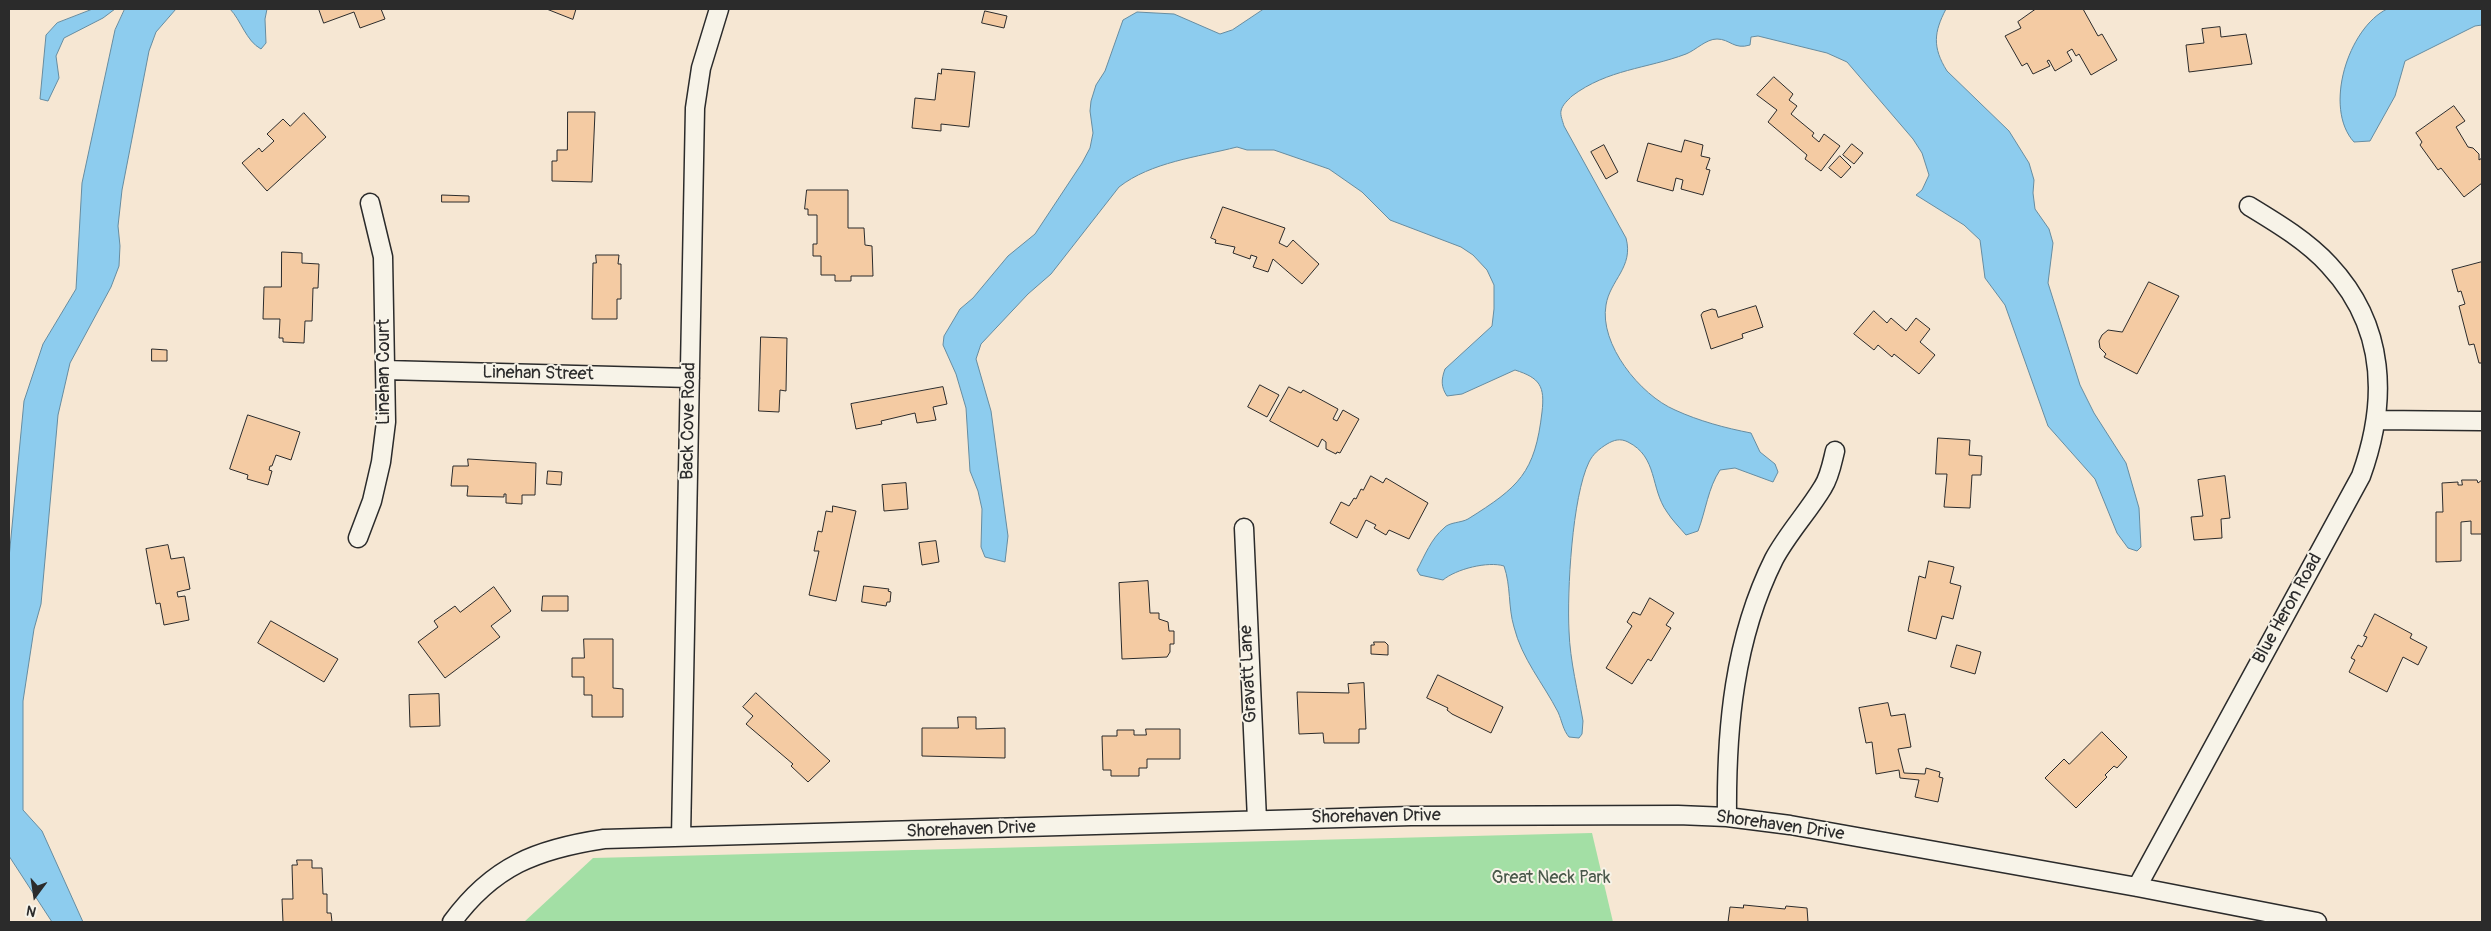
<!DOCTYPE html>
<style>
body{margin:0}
#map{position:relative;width:2491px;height:931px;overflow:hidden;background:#f6e7d3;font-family:Pangolin,sans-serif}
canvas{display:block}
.frame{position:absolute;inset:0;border:10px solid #2b2b2b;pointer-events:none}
.north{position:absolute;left:10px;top:871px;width:50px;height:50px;-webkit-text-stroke:4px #f7f3e8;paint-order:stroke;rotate:194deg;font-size:14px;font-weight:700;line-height:20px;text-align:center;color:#2b2b2b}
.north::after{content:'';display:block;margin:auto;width:18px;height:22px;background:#2b2b2b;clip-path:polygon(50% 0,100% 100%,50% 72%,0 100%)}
</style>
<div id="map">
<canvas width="2491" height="931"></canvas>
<div class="frame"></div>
<div class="north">N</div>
</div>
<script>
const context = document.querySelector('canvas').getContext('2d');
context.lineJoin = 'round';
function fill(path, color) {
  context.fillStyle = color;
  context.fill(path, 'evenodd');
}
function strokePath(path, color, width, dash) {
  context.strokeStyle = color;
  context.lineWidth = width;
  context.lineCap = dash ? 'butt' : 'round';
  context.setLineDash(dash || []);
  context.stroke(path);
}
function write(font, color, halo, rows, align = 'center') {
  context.font = font + ' Pangolin,sans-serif';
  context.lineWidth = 4;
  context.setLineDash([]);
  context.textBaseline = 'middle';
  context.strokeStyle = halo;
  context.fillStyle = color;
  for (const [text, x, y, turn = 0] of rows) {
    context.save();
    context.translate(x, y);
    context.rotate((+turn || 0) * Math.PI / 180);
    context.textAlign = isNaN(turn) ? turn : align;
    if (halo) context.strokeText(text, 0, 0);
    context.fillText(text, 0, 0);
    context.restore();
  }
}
fill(new Path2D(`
 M 1592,833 L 1613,922 L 524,922 L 593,858 Z`), '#a3dfa5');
const water = new Path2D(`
 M 93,9 L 115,9 L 103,18 L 64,38 L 56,56 L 59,78 L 48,101 L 40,99 L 46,35 L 57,23 Z
 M 125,9 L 176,9 L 156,32 L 149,51 L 122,190 L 118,226 L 120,246 L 119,266 L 111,287 L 70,363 L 58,415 L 41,604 L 34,629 L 23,701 L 23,810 L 42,831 L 83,922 L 52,922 L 9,856 L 9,558 L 24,401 L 43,344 L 76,289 L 82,183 L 115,30 Z
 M 230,9 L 267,9 L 265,19 L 266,43 L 261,49 C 246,41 241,20 230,9 Z
 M 1264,9 L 1946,9 C 1934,32 1932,47 1947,71 L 2009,131 L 2029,163 L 2034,180 L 2033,193 L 2035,209 L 2049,229 L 2053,243 L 2048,283 L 2080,385 L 2094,413 L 2126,463 L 2139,508 L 2141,547 L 2137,551 L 2128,548 L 2117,533 L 2095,479 L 2048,426 L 2005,305 L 1985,278 L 1980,240 L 1964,225 L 1916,195 L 1922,190 L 1929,175 L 1922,153 L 1913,139 L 1847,62 L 1827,53 L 1758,36 L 1751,37 L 1750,45 C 1734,50 1730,39 1717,39 C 1706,39 1696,50 1686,54 C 1646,69 1608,69 1572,96 C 1568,100 1562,105 1561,111 C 1560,115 1563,122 1564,126 L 1626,238 C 1634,267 1610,280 1606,305 C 1599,344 1640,395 1675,410 C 1699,421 1725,428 1751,433 L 1760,452 L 1775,464 L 1778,472 L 1773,482 L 1735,468 L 1720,470 C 1708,488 1706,510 1698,531 L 1686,535 C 1680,528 1672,520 1667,512 C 1650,488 1658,457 1628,442 C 1620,438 1614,440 1607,444 C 1599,449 1593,454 1589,462 C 1572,497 1567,592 1569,631 C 1570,661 1578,692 1583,721 L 1582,734 L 1579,738 L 1569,737 C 1563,730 1562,721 1558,712 C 1543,683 1522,659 1514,627 C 1508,607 1511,586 1504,566 C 1488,561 1456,569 1443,580 L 1420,575 L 1417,570 C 1425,555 1431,539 1444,528 C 1449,522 1461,523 1468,519 C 1519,487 1535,473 1542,412 C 1545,386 1540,378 1515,370 L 1462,394 L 1447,396 C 1441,387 1441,380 1445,369 L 1492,326 L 1494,309 L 1494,285 L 1487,270 L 1473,255 L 1461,247 L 1390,220 L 1362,192 L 1329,169 L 1274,150 L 1247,150 L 1237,147 C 1198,157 1151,162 1119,187 L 1051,274 L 1028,294 L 981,344 L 976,359 L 991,411 L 1008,536 L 1005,562 L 985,557 L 981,547 L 982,509 L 978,491 L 970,471 L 966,408 L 956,374 L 943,345 L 944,336 L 960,309 L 973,298 L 1008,256 L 1035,234 L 1082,163 L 1090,148 L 1093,133 L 1090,111 L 1091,101 L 1096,85 L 1105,71 L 1123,20 L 1137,12 L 1174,14 L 1220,34 L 1232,30 Z
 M 2387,9 L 2482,9 L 2482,25 L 2475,26 L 2405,61 L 2395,96 L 2370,141 L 2354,142 C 2323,108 2348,28 2387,9 Z`);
fill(water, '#8dccee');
strokePath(water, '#668ca0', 1);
const building = new Path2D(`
 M 319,9 L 381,9 L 385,19 L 360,28 L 354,12 L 324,23 Z
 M 547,9 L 576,9 L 573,19 Z
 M 2036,9 L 2083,9 L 2098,36 L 2102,34 L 2117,60 L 2091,75 L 2079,54 L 2076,56 L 2072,49 L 2067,52 L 2072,61 L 2055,71 L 2049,60 L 2047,61 L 2050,66 L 2033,74 L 2027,63 L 2022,66 L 2005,36 L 2021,28 L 2018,22 Z
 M 985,11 L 1007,16 L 1004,28 L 982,23 Z
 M 2220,27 L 2221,37 L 2246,34 L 2252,64 L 2189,72 L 2186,45 L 2204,43 L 2202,29 Z
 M 942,69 L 975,72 L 969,127 L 941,124 L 941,131 L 912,128 L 915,98 L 935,100 L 938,73 L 941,74 Z
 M 1774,77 L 1793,94 L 1789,100 L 1797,106 L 1791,114 L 1814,133 L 1812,136 L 1819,142 L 1824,134 L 1840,146 L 1821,171 L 1805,159 L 1807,155 L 1768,122 L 1777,110 L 1757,95 Z
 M 2454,106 L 2465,121 L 2456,127 L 2468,147 L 2473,148 L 2479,154 L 2479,160 L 2482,158 L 2482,183 L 2464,197 L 2441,168 L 2438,170 L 2420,145 L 2422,142 L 2416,133 Z
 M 568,112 L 595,112 L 592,182 L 552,181 L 552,161 L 557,161 L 557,150 L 567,150 Z
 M 304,113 L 326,137 L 267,191 L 242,163 L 259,148 L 262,152 L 274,141 L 267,134 L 283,119 L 290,126 Z
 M 1685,140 L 1703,145 L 1701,156 L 1710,158 L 1706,169 L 1710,170 L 1703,195 L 1681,189 L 1683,180 L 1676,178 L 1673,191 L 1637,181 L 1648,143 L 1681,152 Z
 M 1852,144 L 1863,153 L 1854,164 L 1843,155 Z
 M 1604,145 L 1618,172 L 1606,179 L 1591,152 Z
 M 1840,156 L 1851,167 L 1841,178 L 1829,168 Z
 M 807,190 L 848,190 L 848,228 L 864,228 L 865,245 L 872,246 L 873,276 L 851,276 L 851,281 L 835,281 L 835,275 L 821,275 L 821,256 L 813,256 L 813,244 L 817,244 L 817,215 L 808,215 L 808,209 L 805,209 Z
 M 442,195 L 469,196 L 469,202 L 442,202 Z
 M 1223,207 L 1285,228 L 1279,243 L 1287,247 L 1293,240 L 1319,264 L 1302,284 L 1273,259 L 1268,272 L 1253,267 L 1257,257 L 1251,255 L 1250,259 L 1233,253 L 1235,247 L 1215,243 L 1216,240 L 1211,238 Z
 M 282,252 L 302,253 L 302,263 L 319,264 L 318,288 L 313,288 L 312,321 L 305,321 L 304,343 L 283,342 L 283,338 L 279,338 L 280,319 L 263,319 L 264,287 L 281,287 Z
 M 596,255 L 619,255 L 618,264 L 621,264 L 621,299 L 617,299 L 617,319 L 592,319 L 593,263 L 596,263 Z
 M 2482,262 L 2482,363 L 2479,363 L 2474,344 L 2469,345 L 2459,306 L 2465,304 L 2461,291 L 2458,292 L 2452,270 Z
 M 2149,282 L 2179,296 L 2137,374 L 2104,357 L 2106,354 L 2100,348 L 2099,341 L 2102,335 L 2108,330 L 2122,332 Z
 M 1756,306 L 1763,327 L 1742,334 L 1743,338 L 1711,349 L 1701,315 L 1703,312 L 1712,309 L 1716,310 L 1718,317 Z
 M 1874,311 L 1887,323 L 1891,318 L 1906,331 L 1916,318 L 1930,329 L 1920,342 L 1935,355 L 1919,374 L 1894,354 L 1892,357 L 1878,345 L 1874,350 L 1854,334 Z
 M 761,337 L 787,338 L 786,391 L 780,390 L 779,412 L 759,411 Z
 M 152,349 L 167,350 L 167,361 L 152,361 Z
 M 1260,385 L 1279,395 L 1267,417 L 1248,407 Z
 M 943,387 L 947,404 L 933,407 L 936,420 L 917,423 L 915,413 L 881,421 L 882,424 L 856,429 L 851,404 Z
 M 1289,387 L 1301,393 L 1303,390 L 1338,409 L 1333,419 L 1337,421 L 1343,410 L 1359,419 L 1340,453 L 1337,452 L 1336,454 L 1326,449 L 1326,442 L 1322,439 L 1318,447 L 1270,421 Z
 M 248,415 L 300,432 L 291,460 L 276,455 L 272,466 L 270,466 L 269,470 L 272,471 L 268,485 L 247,479 L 248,475 L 230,469 Z
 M 1938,438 L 1970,440 L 1969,455 L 1982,456 L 1981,475 L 1972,475 L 1970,508 L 1944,507 L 1947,474 L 1936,474 Z
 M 468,459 L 536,463 L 535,495 L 522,495 L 522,504 L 506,503 L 506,494 L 504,494 L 504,497 L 467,496 L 468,486 L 451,486 L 453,466 L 468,466 Z
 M 548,471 L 562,472 L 561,485 L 547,484 Z
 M 1371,476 L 1383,483 L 1386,478 L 1428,503 L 1409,539 L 1389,530 L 1386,535 L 1374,528 L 1376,525 L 1366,520 L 1357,538 L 1330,523 L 1341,502 L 1349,506 L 1354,498 L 1356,499 L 1361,489 L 1363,490 Z
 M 2225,476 L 2230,518 L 2221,519 L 2222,538 L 2194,540 L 2191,517 L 2203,516 L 2198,480 Z
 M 2462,480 L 2477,480 L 2478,483 L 2482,480 L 2482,534 L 2471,534 L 2471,521 L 2461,522 L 2461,561 L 2436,562 L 2436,512 L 2443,512 L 2442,483 L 2458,482 L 2458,485 L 2462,485 Z
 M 906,483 L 908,509 L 884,511 L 882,485 Z
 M 833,506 L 856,511 L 836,601 L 809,595 L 819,551 L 814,551 L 818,531 L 822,532 L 826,511 L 832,512 Z
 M 936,541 L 939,562 L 922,565 L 919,543 Z
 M 168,545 L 171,559 L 184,557 L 190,589 L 177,592 L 178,597 L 185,596 L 189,620 L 164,625 L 160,603 L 156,604 L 146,549 Z
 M 1929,561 L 1954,567 L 1950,583 L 1961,586 L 1953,619 L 1942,616 L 1936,639 L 1908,631 L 1919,576 L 1925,578 Z
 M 1148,581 L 1150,613 L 1159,613 L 1159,619 L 1168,622 L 1169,631 L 1174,631 L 1174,644 L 1170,644 L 1170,652 L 1167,657 L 1122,659 L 1119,583 Z
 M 864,586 L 889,589 L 888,591 L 891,592 L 890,602 L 887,602 L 886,606 L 862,602 Z
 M 494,587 L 511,611 L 491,626 L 500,637 L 445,678 L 418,642 L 438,627 L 434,621 L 455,606 L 460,612 Z
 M 543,596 L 568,596 L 568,611 L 542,611 Z
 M 1650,598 L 1674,613 L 1666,625 L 1671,628 L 1651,661 L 1648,659 L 1632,684 L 1606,668 L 1632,626 L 1627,622 L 1633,612 L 1640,615 Z
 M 2375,614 L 2412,634 L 2410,638 L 2427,647 L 2418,665 L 2403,657 L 2387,692 L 2349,672 L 2355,660 L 2351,658 L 2358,645 L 2362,647 L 2367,637 L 2364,636 Z
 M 271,621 L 338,659 L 324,682 L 258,643 Z
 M 584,639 L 613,639 L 613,688 L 623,689 L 623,717 L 592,717 L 592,695 L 584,695 L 584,677 L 572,677 L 572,658 L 584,658 Z
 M 1374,642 L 1385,642 L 1388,645 L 1388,655 L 1371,654 L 1371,645 L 1374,645 Z
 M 1957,645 L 1981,652 L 1975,674 L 1951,667 Z
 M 1438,675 L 1503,707 L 1491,733 L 1452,714 L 1447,710 L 1448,708 L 1427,698 Z
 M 1364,683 L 1366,729 L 1359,729 L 1359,743 L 1324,743 L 1323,733 L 1299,734 L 1297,692 L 1349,693 L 1348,684 Z
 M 756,693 L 830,761 L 808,782 L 791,766 L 793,764 L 746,724 L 753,716 L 743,707 Z
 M 439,694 L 440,726 L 410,727 L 409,695 Z
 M 1888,703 L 1891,716 L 1905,714 L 1911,747 L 1898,749 L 1904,773 L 1925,774 L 1926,768 L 1940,772 L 1939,777 L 1943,778 L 1938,802 L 1915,797 L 1919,780 L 1900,778 L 1899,770 L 1876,774 L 1872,742 L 1866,743 L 1859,708 Z
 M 958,717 L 976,717 L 976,729 L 1005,728 L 1005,758 L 922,756 L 922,728 L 958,728 Z
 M 1146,729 L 1180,729 L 1180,759 L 1147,759 L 1147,768 L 1139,768 L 1139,776 L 1111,776 L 1111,770 L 1103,770 L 1102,736 L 1117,736 L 1117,730 L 1134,730 L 1134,735 L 1146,735 Z
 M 2102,732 L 2127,757 L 2117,768 L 2114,766 L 2105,775 L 2107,777 L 2076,808 L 2045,778 L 2064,759 L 2069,764 Z
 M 297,860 L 312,860 L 312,868 L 322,868 L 323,894 L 327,894 L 327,913 L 331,913 L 332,922 L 283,922 L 282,899 L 293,899 L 292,865 L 297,865 Z
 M 1744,905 L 1785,909 L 1786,906 L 1807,908 L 1808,922 L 1728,922 L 1730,907 L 1743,908 Z`);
fill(building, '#f4cba3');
strokePath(building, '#2b2b2b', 1);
const street = new Path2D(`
 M 385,370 L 690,378
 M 2377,420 L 2482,421
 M 1244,528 L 1257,820
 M 358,538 L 372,501 L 381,462 L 386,422 L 383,257 L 370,203
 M 1727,817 C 1726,729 1734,639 1774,559 C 1788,533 1808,512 1823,487 C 1830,476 1832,463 1835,451
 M 681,837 L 695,108 L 701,68 L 719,9
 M 2137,887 L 2361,476 C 2388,401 2386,326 2329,265 C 2307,241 2277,223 2249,206
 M 452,922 C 493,866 537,849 604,839 L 1411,816 L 1678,815 L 1727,817 L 1790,825 L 2137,887 L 2317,922`);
strokePath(street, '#2b2b2b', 21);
strokePath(street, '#f7f3e8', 18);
write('18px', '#2b2b2b', '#f7f3e8', [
 ["Linehan Court",384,372,-90],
 ["Linehan Street",538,374,1],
 ["Back Cove Road",689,421,-89],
 ["Blue Heron Road",2288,609,-61],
 ["Gravatt Lane",1249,674,-93],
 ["Shorehaven Drive",1376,817,-1],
 ["Shorehaven Drive",1780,826,8],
 ["Shorehaven Drive",971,830,-2]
]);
write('18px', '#49584a', '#f7f3e8', [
 ["Great Neck Park",1551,878]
]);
</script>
